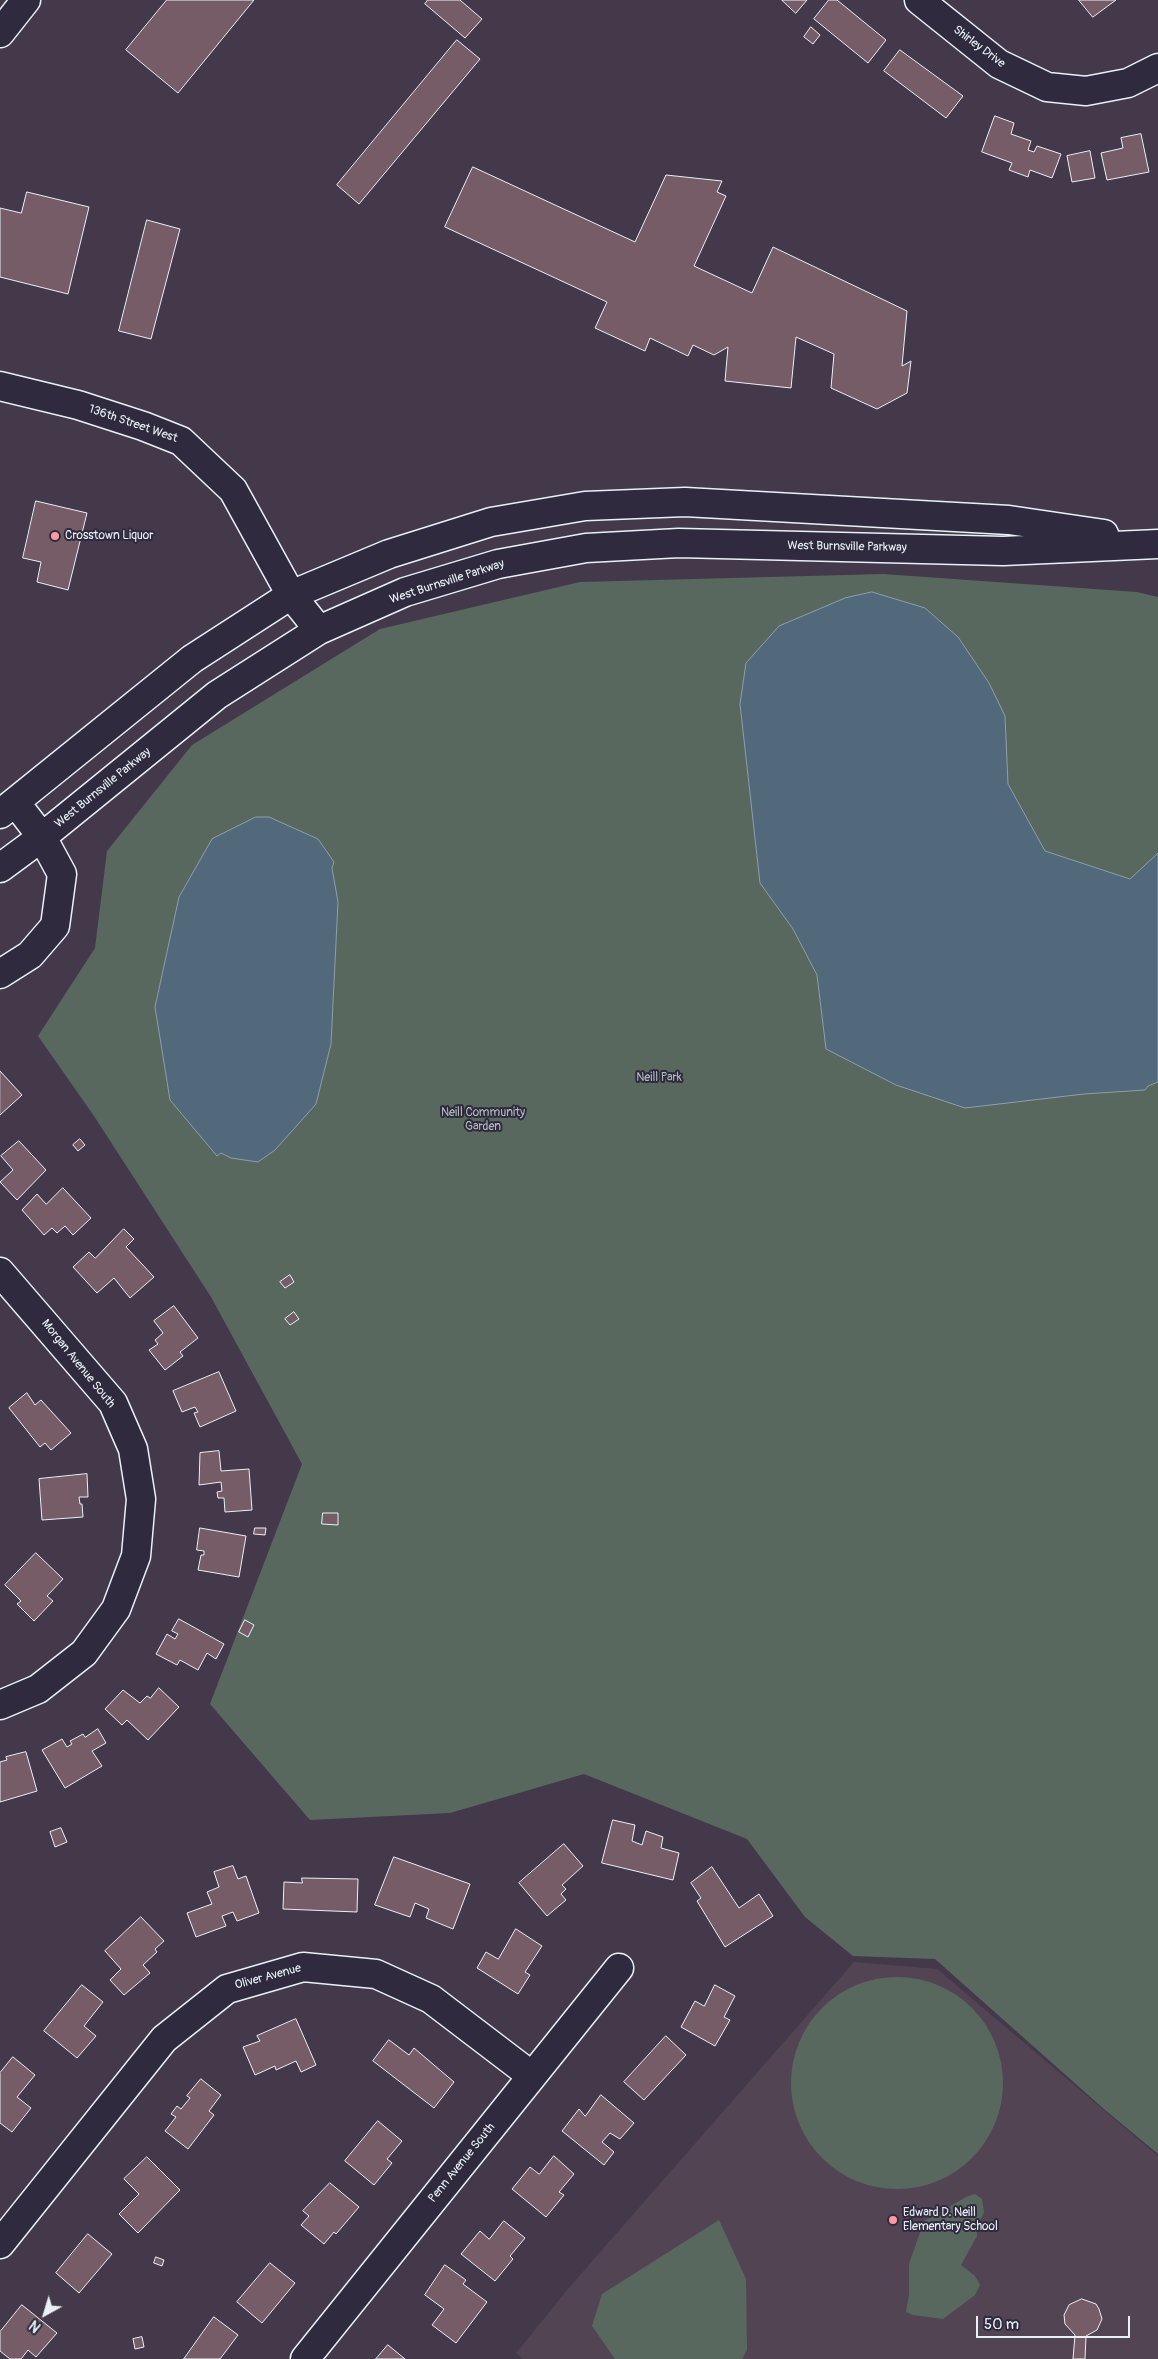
<!DOCTYPE html>
<style>
body{margin:0}
#map{position:relative;width:1158px;height:2359px;overflow:hidden;background:#44394a;font-family:Pangolin,sans-serif}
canvas{display:block}
.north{position:absolute;left:20px;top:2289px;width:50px;height:50px;-webkit-text-stroke:4px #2f2a3d;paint-order:stroke;rotate:219deg;font-size:14px;font-weight:700;line-height:20px;text-align:center;color:#e8f1f8}
.north::after{content:'';display:block;margin:auto;width:18px;height:22px;background:#e8f1f8;clip-path:polygon(50% 0,100% 100%,50% 72%,0 100%)}
.scale{position:absolute;left:976px;top:2316px;width:154px;height:22px;box-sizing:border-box;border:2px solid #e8f1f8;border-top:0;padding-left:6px;font-size:15px;line-height:18px;white-space:nowrap;color:#e8f1f8;-webkit-text-stroke:4px #2f2a3d;paint-order:stroke}
</style>
<div id="map">
<canvas width="1158" height="2359"></canvas>
<div class="north">N</div>
<div class="scale">50 m</div>
</div>
<script>
const context = document.querySelector('canvas').getContext('2d');
context.lineJoin = 'round';
function fill(path, color) {
  context.fillStyle = color;
  context.fill(path, 'evenodd');
}
function strokePath(path, color, width, dash) {
  context.strokeStyle = color;
  context.lineWidth = width;
  context.lineCap = dash ? 'butt' : 'round';
  context.setLineDash(dash || []);
  context.stroke(path);
}
function write(font, color, halo, rows, align = 'center') {
  context.font = font + ' Pangolin,sans-serif';
  context.lineWidth = 4;
  context.setLineDash([]);
  context.textBaseline = 'middle';
  context.strokeStyle = halo;
  context.fillStyle = color;
  for (const [text, x, y, turn = 0] of rows) {
    context.save();
    context.translate(x, y);
    context.rotate((+turn || 0) * Math.PI / 180);
    context.textAlign = isNaN(turn) ? turn : align;
    if (halo) context.strokeText(text, 0, 0);
    context.fillText(text, 0, 0);
    context.restore();
  }
}
fill(new Path2D(`
 M 854,1962 L 937,1969 L 1158,2156 L 1158,2359 L 523,2359 L 516,2353 L 573,2283 Z`), '#534453');
fill(new Path2D(`
 M 883,574 L 1137,592 L 1158,597 L 1158,2154 L 1105,2110 L 935,1959 L 853,1956 L 805,1917 L 747,1839 L 584,1774 L 450,1813 L 310,1820 L 210,1704 L 302,1464 L 211,1297 L 94,1116 L 38,1036 L 95,948 L 107,851 L 192,745 L 380,629 L 580,582 Z
 M791 2083a106 106 0 1 1 212 0a106 106 0 1 1-212 0Z
 M 975,2194 L 982,2199 L 984,2212 L 977,2227 L 977,2236 L 961,2265 L 975,2276 L 980,2285 L 975,2295 L 943,2319 L 913,2315 L 906,2312 L 909,2295 L 909,2264 L 924,2221 L 968,2196 Z
 M 719,2220 L 746,2279 L 747,2350 L 742,2359 L 615,2359 L 592,2326 L 602,2294 Z`), '#58685f');
const water = new Path2D(`
 M 872,592 L 925,608 L 958,637 L 989,683 L 1005,716 L 1008,784 L 1045,851 L 1130,879 L 1158,853 L 1158,1082 L 1148,1086 L 1145,1090 L 1084,1094 L 965,1108 L 896,1085 L 826,1049 L 817,975 L 793,929 L 760,883 L 740,704 L 746,663 L 779,626 L 845,598 Z
 M 256,817 L 269,817 L 318,839 L 334,862 L 332,868 L 338,902 L 331,1044 L 316,1104 L 275,1150 L 258,1162 L 231,1158 L 221,1153 L 217,1156 L 170,1100 L 155,1007 L 179,897 L 212,839 Z`);
fill(water, '#51697b');
strokePath(water, '#8d9fad', 1);
const building = new Path2D(`
 M 167,0 L 254,0 L 178,93 L 126,50 Z
 M 428,0 L 460,0 L 482,19 L 465,38 L 425,4 Z
 M 782,0 L 807,0 L 796,13 Z
 M 829,0 L 837,0 L 886,40 L 868,63 L 814,19 Z
 M 1079,0 L 1116,0 L 1093,17 Z
 M 811,27 L 820,35 L 813,44 L 804,37 Z
 M 457,40 L 480,59 L 359,204 L 337,185 Z
 M 900,50 L 963,96 L 946,118 L 884,71 Z
 M 995,116 L 1014,123 L 1011,134 L 1031,141 L 1028,150 L 1034,152 L 1037,146 L 1061,154 L 1052,178 L 1030,170 L 1028,177 L 1009,170 L 1012,163 L 982,152 Z
 M 1141,134 L 1149,172 L 1107,180 L 1101,153 L 1123,148 L 1121,138 Z
 M 1090,151 L 1095,178 L 1072,182 L 1067,156 Z
 M 473,167 L 635,242 L 666,175 L 722,181 L 717,192 L 726,196 L 694,266 L 752,293 L 773,247 L 907,311 L 902,366 L 911,361 L 907,393 L 877,409 L 831,388 L 834,354 L 796,337 L 791,388 L 725,381 L 728,347 L 714,355 L 693,345 L 688,356 L 650,338 L 645,351 L 595,328 L 607,302 L 445,227 Z
 M 27,192 L 89,207 L 68,294 L 0,277 L 0,208 L 21,213 Z
 M 147,220 L 180,229 L 151,339 L 119,331 Z
 M 36,501 L 87,513 L 68,590 L 37,582 L 41,562 L 23,558 Z
 M 0,1071 L 22,1095 L 0,1115 Z
 M 80,1139 L 85,1145 L 78,1151 L 73,1145 Z
 M 19,1141 L 46,1170 L 17,1200 L 0,1182 L 13,1170 L 1,1156 Z
 M 63,1188 L 91,1218 L 73,1235 L 65,1226 L 57,1233 L 52,1228 L 44,1235 L 22,1210 L 37,1194 L 46,1204 Z
 M 124,1229 L 134,1239 L 126,1247 L 154,1277 L 130,1298 L 114,1278 L 97,1293 L 73,1267 L 89,1252 L 95,1258 Z
 M 290,1275 L 294,1282 L 285,1288 L 280,1282 Z
 M 174,1306 L 198,1338 L 180,1352 L 183,1356 L 165,1370 L 149,1350 L 158,1344 L 155,1340 L 163,1333 L 154,1321 Z
 M 294,1312 L 299,1319 L 290,1325 L 285,1319 Z
 M 219,1372 L 236,1411 L 200,1427 L 194,1413 L 198,1412 L 195,1407 L 182,1412 L 173,1391 Z
 M 27,1393 L 35,1405 L 41,1400 L 71,1433 L 51,1450 L 45,1443 L 40,1447 L 9,1408 Z
 M 219,1451 L 221,1471 L 249,1469 L 252,1510 L 225,1512 L 224,1498 L 218,1498 L 217,1492 L 222,1491 L 221,1482 L 199,1485 L 200,1453 Z
 M 87,1474 L 88,1497 L 79,1497 L 80,1504 L 82,1504 L 83,1517 L 42,1520 L 39,1479 Z
 M 323,1513 L 338,1513 L 338,1525 L 322,1524 Z
 M 200,1528 L 246,1536 L 239,1577 L 198,1570 L 201,1555 L 204,1555 L 204,1551 L 197,1550 Z
 M 255,1528 L 266,1528 L 265,1535 L 254,1534 Z
 M 36,1553 L 63,1579 L 47,1596 L 53,1601 L 34,1621 L 17,1604 L 21,1601 L 5,1585 Z
 M 179,1619 L 224,1644 L 216,1659 L 207,1653 L 198,1670 L 180,1660 L 177,1665 L 156,1654 L 167,1634 L 175,1639 L 178,1634 L 172,1631 Z
 M 245,1620 L 254,1625 L 248,1637 L 239,1632 Z
 M 159,1688 L 179,1707 L 148,1740 L 127,1720 L 122,1725 L 105,1709 L 123,1690 L 140,1703 L 147,1696 L 150,1698 Z
 M 98,1729 L 106,1743 L 92,1751 L 102,1766 L 65,1788 L 42,1750 L 62,1739 L 67,1747 L 72,1744 L 70,1741 L 83,1734 L 85,1737 Z
 M 26,1752 L 37,1791 L 0,1802 L 0,1762 L 7,1760 L 6,1757 Z
 M 613,1820 L 635,1825 L 632,1841 L 642,1845 L 646,1831 L 663,1837 L 661,1848 L 679,1853 L 673,1880 L 602,1863 Z
 M 61,1828 L 67,1842 L 55,1847 L 50,1832 Z
 M 564,1844 L 583,1866 L 562,1885 L 566,1889 L 561,1894 L 566,1900 L 547,1916 L 519,1883 Z
 M 394,1857 L 470,1884 L 453,1929 L 426,1918 L 429,1909 L 415,1903 L 410,1917 L 375,1905 Z
 M 233,1866 L 238,1879 L 246,1876 L 259,1913 L 237,1921 L 233,1912 L 222,1916 L 226,1926 L 196,1937 L 187,1913 L 212,1904 L 207,1892 L 219,1887 L 214,1872 Z
 M 712,1867 L 739,1908 L 759,1894 L 773,1916 L 725,1947 L 697,1901 L 701,1898 L 691,1883 Z
 M 302,1878 L 358,1879 L 357,1912 L 283,1909 L 284,1882 L 302,1883 Z
 M 141,1917 L 164,1941 L 155,1949 L 157,1952 L 143,1965 L 150,1973 L 124,1995 L 110,1980 L 121,1969 L 105,1951 Z
 M 516,1929 L 542,1946 L 525,1972 L 530,1975 L 518,1994 L 477,1968 L 486,1952 L 498,1959 Z
 M 82,1985 L 103,2002 L 84,2026 L 96,2036 L 77,2058 L 44,2031 Z
 M 715,1985 L 735,1996 L 724,2017 L 730,2020 L 715,2046 L 681,2027 L 695,2001 L 704,2006 Z
 M 296,2019 L 316,2065 L 301,2072 L 296,2061 L 276,2070 L 275,2066 L 255,2075 L 243,2047 L 260,2041 L 257,2036 Z
 M 666,2036 L 686,2055 L 644,2100 L 624,2082 Z
 M 389,2040 L 409,2055 L 414,2048 L 454,2082 L 434,2108 L 373,2061 Z
 M 13,2057 L 35,2075 L 17,2097 L 31,2108 L 12,2132 L 0,2123 L 0,2073 Z
 M 201,2079 L 221,2095 L 209,2111 L 214,2115 L 188,2149 L 165,2131 L 176,2117 L 171,2114 L 177,2106 L 181,2109 L 190,2098 L 187,2096 Z
 M 601,2095 L 634,2123 L 620,2139 L 610,2133 L 602,2142 L 614,2152 L 604,2165 L 562,2131 L 579,2109 L 585,2116 Z
 M 378,2121 L 402,2141 L 387,2159 L 392,2163 L 374,2185 L 345,2161 Z
 M 554,2156 L 574,2174 L 559,2192 L 564,2195 L 546,2217 L 512,2189 L 530,2167 L 539,2174 Z
 M 147,2157 L 180,2190 L 138,2233 L 119,2214 L 139,2194 L 124,2179 Z
 M 330,2183 L 359,2207 L 336,2234 L 334,2232 L 324,2244 L 301,2225 L 309,2216 L 303,2211 Z
 M 504,2221 L 525,2238 L 510,2256 L 513,2259 L 495,2281 L 461,2254 L 480,2231 L 489,2239 Z
 M 88,2234 L 112,2254 L 79,2293 L 56,2273 Z
 M 156,2257 L 164,2260 L 162,2266 L 154,2263 Z
 M 270,2263 L 295,2283 L 262,2323 L 237,2302 Z
 M 445,2265 L 466,2280 L 463,2284 L 487,2302 L 456,2343 L 432,2325 L 444,2309 L 425,2295 Z
 M 1082,2299 L 1096,2304 L 1099,2309 L 1102,2319 L 1097,2330 L 1086,2336 L 1085,2359 L 1073,2359 L 1075,2335 L 1065,2324 L 1064,2315 L 1069,2305 Z
 M 22,2305 L 57,2333 L 36,2357 L 28,2350 L 21,2359 L 10,2359 L 0,2351 L 0,2332 Z
 M 214,2317 L 238,2335 L 220,2359 L 184,2359 Z
 M 142,2337 L 144,2347 L 135,2349 L 133,2339 Z
 M 388,2345 L 405,2359 L 376,2359 Z`);
fill(building, '#755c67');
strokePath(building, '#e8f1f8', 1);
const minor = new Path2D(`
 M 919,0 L 999,64 L 1047,87 L 1086,91 L 1128,83 L 1158,68
 M 0,386 L 78,405 L 143,426 L 181,441 L 233,490 L 291,595 L 319,630
 M 0,814 L 192,659 L 291,595 L 389,554 L 491,522 L 585,506 L 685,502 L 1009,520 L 1104,534
 M 0,868 L 42,837 L 217,695 L 319,630 L 405,592 L 498,564 L 586,548 L 679,543 L 1003,551 L 1158,544
 M 0,974 L 30,955 L 55,926 L 62,874 L 42,837 L 15,802
 M 0,1272 L 113,1403 L 133,1449 L 141,1499 L 136,1556 L 116,1609 L 84,1653 L 38,1689 L 0,1705
 M 0,2244 L 164,2039 L 227,1989 L 303,1967 L 376,1974 L 431,1999 L 532,2076
 M 305,2359 L 619,1968`);
const major = new Path2D(`
 M 0,33 L 26,0`);
strokePath(minor, '#e8f1f8', 31);
strokePath(major, '#e8f1f8', 31);
strokePath(minor, '#2f2a3d', 28);
strokePath(major, '#2f2a3d', 28);
for (const [x, y, r, color] of [
 [55,536,5,"#ff9aa2"],
 [893,2220,5,"#ff9aa2"]
]) {
  const dot = new Path2D();
  dot.arc(x, y, r, 0, 2 * Math.PI);
  context.fillStyle = color;
  context.fill(dot);
  strokePath(dot, '#2f2a3d', 2);
}
write('12px', '#e8f1f8', '#2f2a3d', [
 ["Shirley Drive",979,47,37],
 ["136th Street West",133,424,19],
 ["West Burnsville Parkway",847,547,1],
 ["West Burnsville Parkway",447,582,-18],
 ["West Burnsville Parkway",103,788,-39],
 ["Morgan Avenue South",78,1364,51],
 ["Oliver Avenue",268,1977,-15],
 ["Penn Avenue South",462,2163,-51]
]);
write('12px', '#e8f1f8', '#2f2a3d', [
 ["Crosstown Liquor",65,536],
 ["Edward D. Neill",903,2213],
 ["Elementary School",903,2227]
], 'left');
write('12px', '#aebabb', '#2f2a3d', [
 ["Neill Park",659,1078],
 ["Neill Community",483,1113],
 ["Garden",483,1127]
]);
</script>
